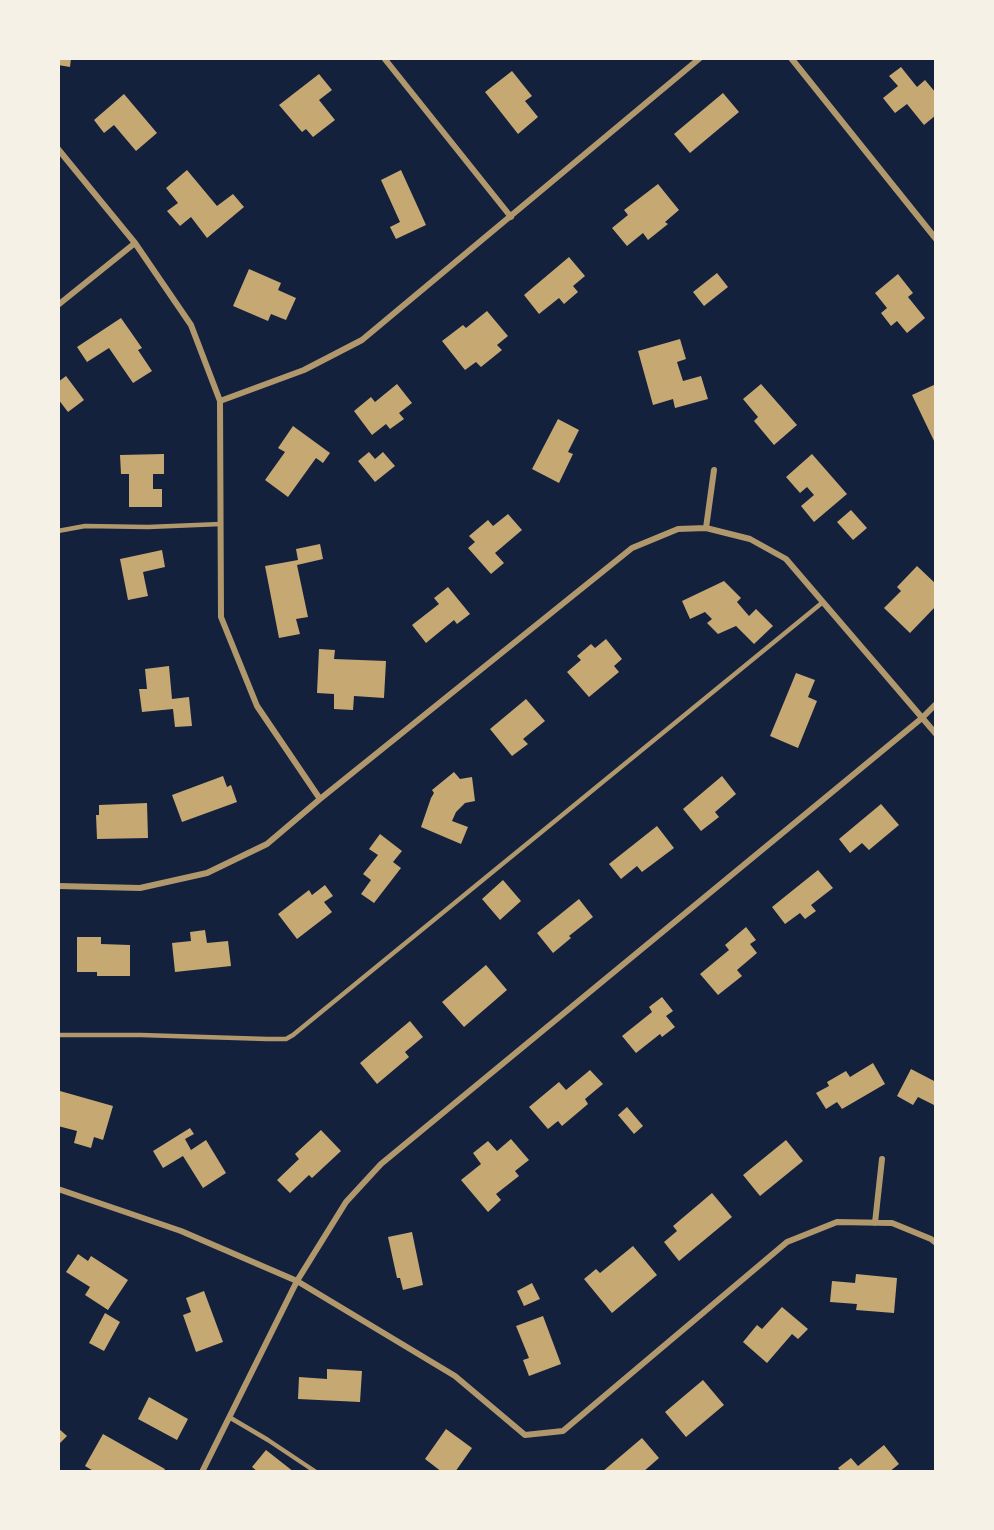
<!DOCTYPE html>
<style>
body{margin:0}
#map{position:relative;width:994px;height:1530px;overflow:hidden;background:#14213d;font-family:Jost,sans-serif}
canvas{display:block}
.frame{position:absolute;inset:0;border:60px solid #f6f1e7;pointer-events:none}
</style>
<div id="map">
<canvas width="994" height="1530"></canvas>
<div class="frame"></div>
</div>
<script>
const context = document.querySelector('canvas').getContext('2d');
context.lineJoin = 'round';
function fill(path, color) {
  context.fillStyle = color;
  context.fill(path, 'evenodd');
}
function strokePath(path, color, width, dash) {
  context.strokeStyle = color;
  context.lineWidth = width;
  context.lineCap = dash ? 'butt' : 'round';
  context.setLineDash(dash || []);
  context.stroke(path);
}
fill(new Path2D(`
 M 58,58 L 71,58 L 70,67 L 58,65 Z
 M 901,67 L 917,87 L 925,80 L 936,93 L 936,115 L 924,125 L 907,104 L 895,113 L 883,98 L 898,86 L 889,76 Z
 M 512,71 L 532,96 L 525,101 L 538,117 L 518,134 L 485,92 Z
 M 319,74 L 332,90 L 319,100 L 335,120 L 313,137 L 306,129 L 302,132 L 279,105 Z
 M 723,93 L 739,112 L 690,153 L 674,134 Z
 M 124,94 L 157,133 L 136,151 L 114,125 L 104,133 L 94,120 Z
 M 187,170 L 217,206 L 233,194 L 244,207 L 207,238 L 191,217 L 180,226 L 167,211 L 178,203 L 166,188 Z
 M 401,170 L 426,225 L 396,239 L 390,227 L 400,222 L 381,180 Z
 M 658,184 L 679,210 L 665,222 L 668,224 L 648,240 L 643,233 L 627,246 L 612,228 L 628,215 L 624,210 Z
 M 569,257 L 585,276 L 573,286 L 578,292 L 564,304 L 559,298 L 539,314 L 524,295 Z
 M 249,269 L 281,283 L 278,290 L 296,298 L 286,320 L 271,314 L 268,321 L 233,306 Z
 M 717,273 L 728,287 L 704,306 L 693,292 Z
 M 898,274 L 913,293 L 908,297 L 925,318 L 907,333 L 897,321 L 891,326 L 881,313 L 887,308 L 875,293 Z
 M 487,311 L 508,336 L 497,345 L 502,350 L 481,367 L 476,362 L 465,370 L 442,341 L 463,325 L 466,328 Z
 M 121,318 L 142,348 L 138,350 L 152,371 L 133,383 L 109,348 L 87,362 L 77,347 Z
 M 680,339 L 686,359 L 677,362 L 683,381 L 701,376 L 708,399 L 675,408 L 673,399 L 653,405 L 638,351 Z
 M 66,376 L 84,400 L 68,412 L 58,399 L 58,382 Z
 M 397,384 L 412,403 L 399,413 L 404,419 L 390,429 L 386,424 L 372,435 L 354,411 L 371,397 L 375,402 Z
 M 761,384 L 797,425 L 774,445 L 754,421 L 758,417 L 743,399 Z
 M 936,384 L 936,445 L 912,395 Z
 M 558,419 L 579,430 L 568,452 L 573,454 L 559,483 L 532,469 Z
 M 293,426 L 330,453 L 323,463 L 316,458 L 288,497 L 265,480 L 285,452 L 278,448 Z
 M 369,452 L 375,459 L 383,452 L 395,466 L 375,482 L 358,461 Z
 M 164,454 L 164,474 L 153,474 L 153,489 L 162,489 L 162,507 L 129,507 L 129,474 L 121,474 L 120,455 Z
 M 812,454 L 847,494 L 814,522 L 801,506 L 814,495 L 807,487 L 800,493 L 786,477 Z
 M 851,510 L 867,528 L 853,540 L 837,522 Z
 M 508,514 L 522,530 L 495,553 L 504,563 L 491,574 L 468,548 L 475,542 L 469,536 L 488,520 L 493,526 Z
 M 320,544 L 323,559 L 297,565 L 308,617 L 296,619 L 300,634 L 279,638 L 265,566 L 298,560 L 296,549 Z
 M 162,550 L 165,567 L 143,572 L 148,596 L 128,600 L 120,559 Z
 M 917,566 L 936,584 L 936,606 L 910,633 L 884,608 L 901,591 L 897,587 Z
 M 724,581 L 741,598 L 737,602 L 749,616 L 756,609 L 773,626 L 754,644 L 736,626 L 718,634 L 707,623 L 712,619 L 705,612 L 690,619 L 682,601 Z
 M 448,587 L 470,614 L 457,624 L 454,620 L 426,643 L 412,625 L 439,604 L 434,598 Z
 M 606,639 L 622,659 L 614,666 L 619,672 L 589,697 L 567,672 L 581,660 L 577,656 L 591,644 L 595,648 Z
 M 319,649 L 335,650 L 334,659 L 386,661 L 384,698 L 354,696 L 353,710 L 334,709 L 334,694 L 317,693 Z
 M 169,666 L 172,699 L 189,697 L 192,726 L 175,727 L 173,709 L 142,712 L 139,689 L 147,689 L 145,669 Z
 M 796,673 L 815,680 L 808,697 L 817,701 L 798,748 L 770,736 Z
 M 526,699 L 545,721 L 523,739 L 528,744 L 512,756 L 490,729 Z
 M 454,772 L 460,779 L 472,777 L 475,801 L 465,803 L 456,812 L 452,821 L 468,827 L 461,844 L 421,827 L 431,798 L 434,793 L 432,790 Z
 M 223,776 L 227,787 L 231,785 L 237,802 L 182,822 L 172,795 Z
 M 722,776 L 736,794 L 715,812 L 719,817 L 701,831 L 683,809 Z
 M 147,803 L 148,838 L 97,839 L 96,815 L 99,815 L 99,805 Z
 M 881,804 L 899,825 L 869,850 L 862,843 L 850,853 L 839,839 Z
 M 657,826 L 674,848 L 642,872 L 637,866 L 621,879 L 609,864 Z
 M 380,834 L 402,851 L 393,862 L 401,868 L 374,903 L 361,894 L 371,880 L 363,874 L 378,855 L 369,849 Z
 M 818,870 L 833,888 L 811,905 L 816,911 L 805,919 L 800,913 L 785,924 L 772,907 Z
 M 503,880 L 521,901 L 500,920 L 482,899 Z
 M 325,885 L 333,896 L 324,902 L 332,912 L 297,939 L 278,914 L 309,890 L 312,895 Z
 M 579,899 L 593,917 L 569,936 L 571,938 L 553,953 L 537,933 Z
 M 746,927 L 756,940 L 750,944 L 757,953 L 737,970 L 742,976 L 718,995 L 700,974 L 729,950 L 725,945 Z
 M 205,930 L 207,943 L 228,941 L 231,966 L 175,972 L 172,943 L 191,941 L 190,932 Z
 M 77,937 L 101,937 L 101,944 L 130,945 L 130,976 L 97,976 L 97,972 L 77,972 Z
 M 486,965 L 507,990 L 464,1027 L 442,1002 Z
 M 662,997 L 673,1011 L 666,1016 L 675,1027 L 662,1037 L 660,1034 L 636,1053 L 622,1036 L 652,1012 L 649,1007 Z
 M 410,1021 L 423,1037 L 405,1052 L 409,1057 L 377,1084 L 360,1063 Z
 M 873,1063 L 885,1084 L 842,1109 L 837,1102 L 826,1109 L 816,1093 L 829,1086 L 827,1082 L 846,1071 L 850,1077 Z
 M 911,1069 L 936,1082 L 936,1106 L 918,1097 L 913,1105 L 897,1096 Z
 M 590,1070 L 603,1084 L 585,1099 L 588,1104 L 562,1126 L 558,1121 L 548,1129 L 529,1107 L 559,1082 L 566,1090 Z
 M 60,1091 L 113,1106 L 103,1140 L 94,1137 L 91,1148 L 74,1143 L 77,1131 L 58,1126 L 58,1096 Z
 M 627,1107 L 643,1126 L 634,1134 L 618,1115 Z
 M 190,1128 L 194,1134 L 185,1139 L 191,1150 L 206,1140 L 226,1173 L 203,1188 L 183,1156 L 163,1168 L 153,1151 Z
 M 321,1130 L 341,1151 L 312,1178 L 309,1175 L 290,1193 L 277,1180 L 299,1159 L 295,1154 Z
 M 511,1139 L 529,1160 L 515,1171 L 519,1176 L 496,1194 L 501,1200 L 488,1212 L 461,1180 L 481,1164 L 473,1153 L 488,1141 L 497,1151 Z
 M 786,1140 L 803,1161 L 760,1196 L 743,1175 Z
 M 712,1193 L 732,1217 L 679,1261 L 664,1242 L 677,1231 L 673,1226 Z
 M 412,1232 L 423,1285 L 403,1290 L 400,1278 L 397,1278 L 388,1237 Z
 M 633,1246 L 657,1275 L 612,1313 L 584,1279 L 596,1269 L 600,1273 Z
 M 78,1254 L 88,1261 L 91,1256 L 128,1280 L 108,1310 L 85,1295 L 90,1287 L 66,1272 Z
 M 856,1274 L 897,1278 L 894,1313 L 856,1310 L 857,1304 L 830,1302 L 832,1281 L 855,1283 Z
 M 532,1283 L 540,1299 L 524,1306 L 517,1291 Z
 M 204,1291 L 223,1342 L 196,1352 L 183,1315 L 191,1312 L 186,1298 Z
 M 782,1307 L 808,1329 L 798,1339 L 792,1334 L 767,1363 L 743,1342 L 757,1325 L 762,1329 Z
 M 105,1313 L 120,1322 L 104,1351 L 89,1343 Z
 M 543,1316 L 561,1364 L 529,1376 L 523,1360 L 529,1358 L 516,1326 Z
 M 327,1369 L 362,1371 L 360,1402 L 298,1399 L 299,1377 L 327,1379 Z
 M 703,1380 L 724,1405 L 686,1437 L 665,1412 Z
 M 149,1397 L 188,1419 L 177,1440 L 138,1419 Z
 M 58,1428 L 67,1436 L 58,1445 Z
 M 446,1429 L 472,1448 L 455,1472 L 442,1472 L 425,1459 Z
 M 103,1434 L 165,1469 L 163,1472 L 95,1472 L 85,1466 Z
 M 642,1438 L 659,1458 L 643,1472 L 602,1472 Z
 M 884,1445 L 899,1464 L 889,1472 L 841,1472 L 838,1468 L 851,1458 L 858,1466 Z
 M 266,1450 L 294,1472 L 258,1472 L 252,1467 Z`), '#c6a872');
strokePath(new Path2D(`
 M 58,531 L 85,526 L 148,527 L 221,524
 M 58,1035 L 141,1035 L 267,1039 L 286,1039 L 293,1035 L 823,602
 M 229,1417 L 268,1440 L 316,1472`), '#b1986c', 4.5);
strokePath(new Path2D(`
 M 384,58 L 511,217
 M 791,58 L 936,239
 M 58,149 L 135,243 L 191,325 L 220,401 L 221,617 L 257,706 L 320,799
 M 58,305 L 135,243
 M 220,401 L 304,370 L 362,340 L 700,58
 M 706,528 L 714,470
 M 58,886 L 140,888 L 207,873 L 267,844 L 320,799 L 632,548 L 678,529 L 706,528 L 750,539 L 786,559 L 936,734
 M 58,1189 L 181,1231 L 297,1281 L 455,1376 L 525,1435 L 563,1431 L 787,1242 L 837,1222 L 892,1223 L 931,1239 L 936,1243
 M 875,1223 L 882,1159
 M 202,1472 L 297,1281 L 346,1202 L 381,1164 L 922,718 L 936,704`), '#b1986c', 6);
</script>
